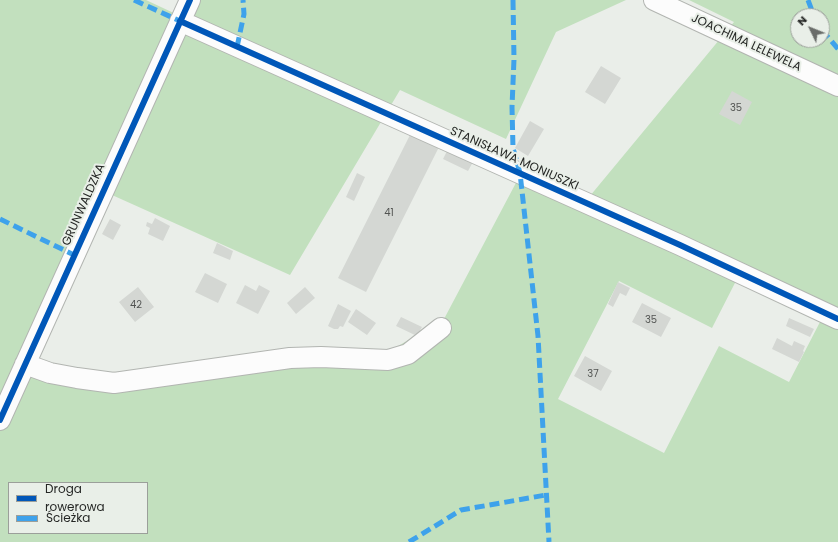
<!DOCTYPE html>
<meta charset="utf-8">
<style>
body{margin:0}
#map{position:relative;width:838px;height:542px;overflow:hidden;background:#eaeee9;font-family:Poppins,sans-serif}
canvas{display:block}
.legend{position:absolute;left:8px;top:482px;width:140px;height:52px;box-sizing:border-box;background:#e9efe8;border:1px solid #9b9f9a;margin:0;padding:5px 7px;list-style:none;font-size:12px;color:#252725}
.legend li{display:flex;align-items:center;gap:8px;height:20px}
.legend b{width:20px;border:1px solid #9b9f9a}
.north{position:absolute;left:790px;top:8px;width:40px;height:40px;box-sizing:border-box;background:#e9efe8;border:1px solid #9b9f9a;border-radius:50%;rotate:313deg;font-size:11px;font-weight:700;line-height:16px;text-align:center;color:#252725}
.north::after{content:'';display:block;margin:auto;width:14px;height:18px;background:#6a6d6a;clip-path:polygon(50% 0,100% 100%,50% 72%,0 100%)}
</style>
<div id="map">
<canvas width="838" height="542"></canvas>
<ul class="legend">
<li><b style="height:5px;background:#0057b8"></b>Droga rowerowa</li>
<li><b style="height:5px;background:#3ea2eb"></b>Ścieżka</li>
</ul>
<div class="north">N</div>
</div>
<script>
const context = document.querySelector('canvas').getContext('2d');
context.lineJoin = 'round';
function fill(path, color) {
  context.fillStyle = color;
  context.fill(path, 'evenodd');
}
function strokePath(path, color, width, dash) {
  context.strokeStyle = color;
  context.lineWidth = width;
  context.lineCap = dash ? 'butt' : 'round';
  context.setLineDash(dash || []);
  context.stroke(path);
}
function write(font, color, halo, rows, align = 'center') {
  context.font = font + ' Poppins,sans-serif';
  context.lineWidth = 4;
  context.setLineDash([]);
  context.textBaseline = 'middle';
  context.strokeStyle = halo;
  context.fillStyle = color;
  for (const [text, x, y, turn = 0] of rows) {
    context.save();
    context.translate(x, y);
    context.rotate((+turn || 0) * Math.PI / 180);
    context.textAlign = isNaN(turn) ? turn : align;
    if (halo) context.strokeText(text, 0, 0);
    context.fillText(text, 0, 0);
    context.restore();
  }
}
fill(new Path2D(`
 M 0,0 L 146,0 L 178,15 L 184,0 L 626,0 L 556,32 L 506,139 L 400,90 L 290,275 L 112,195 L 35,361 L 114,376 L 388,352 L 444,319 L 518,179 L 580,208 L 734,22 L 689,0 L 838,0 L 838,542 L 0,542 ZM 798,16 L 822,16 L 822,40 L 798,40 ZM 737,279 L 820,322 L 789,382 L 719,346 L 664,453 L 558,399 L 619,281 L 712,328 ZM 9,483 L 147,483 L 147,533 L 9,533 Z`), '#c2e0be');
fill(new Path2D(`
 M 601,66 L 621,78 L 605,104 L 585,92 Z
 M 732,91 L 752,102 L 740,125 L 719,114 Z
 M 530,121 L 544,129 L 528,156 L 515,148 Z
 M 411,133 L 439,147 L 366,292 L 338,278 Z
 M 449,147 L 474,160 L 468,171 L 443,159 Z
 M 357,173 L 365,177 L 354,201 L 346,197 Z
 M 155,218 L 170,226 L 163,241 L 148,234 L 150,228 L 146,226 L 147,222 L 152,224 Z
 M 110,219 L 121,225 L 113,240 L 102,234 Z
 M 217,243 L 233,251 L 230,260 L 213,253 Z
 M 205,273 L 227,284 L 218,303 L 195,292 Z
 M 618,282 L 630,288 L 626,296 L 620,293 L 613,307 L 608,304 Z
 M 245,285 L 256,291 L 259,285 L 270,291 L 258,314 L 236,303 Z
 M 138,287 L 154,307 L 135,322 L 119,302 Z
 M 305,287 L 315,298 L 296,314 L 287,303 Z
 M 642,303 L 671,318 L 661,337 L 632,322 Z
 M 338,304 L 351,311 L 343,327 L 340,326 L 338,329 L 334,329 L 328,326 Z
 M 356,309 L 376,323 L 367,335 L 348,322 Z
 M 401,317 L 422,327 L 417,336 L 396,326 Z
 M 789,318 L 814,329 L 810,337 L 786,326 Z
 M 777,338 L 792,346 L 794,341 L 805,346 L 803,351 L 804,352 L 799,362 L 772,349 Z
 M 585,356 L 612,371 L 601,391 L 574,376 Z`), '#d4d7d3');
const minor = new Path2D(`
 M 654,0 L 838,86
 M 180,21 L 680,245 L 838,319
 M 25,364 L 50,373 L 77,378 L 114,383 L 290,358 L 321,357 L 388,360 L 408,354 L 441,328
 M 0,420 L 190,0`);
strokePath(minor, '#b2b5b1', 22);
strokePath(minor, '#fcfcfc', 20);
strokePath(new Path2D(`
 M 134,0 L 180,21
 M 513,0 L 514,59 L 512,107 L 513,148 L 520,173 L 538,336 L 549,542
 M 808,0 L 814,16
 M 822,30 L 838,49
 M 237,47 L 244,14 L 243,0
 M 0,219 L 74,255
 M 409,542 L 461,510 L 546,495`), '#3ea2eb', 5, [10, 5]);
strokePath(new Path2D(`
 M 180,21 L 680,245 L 838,319
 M 0,420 L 190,0`), '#0057b8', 6);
write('10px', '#525452', null, [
 ["35",736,108],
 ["41",389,213],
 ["42",136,305],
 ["35",651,320],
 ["37",593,374]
]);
write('12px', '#252725', '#e9efe8', [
 ["JOACHIMA LELEWELA",746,43,25],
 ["STANISŁAWA MONIUSZKI",514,159,24],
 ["GRUNWALDZKA",84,205,-66]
]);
</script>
